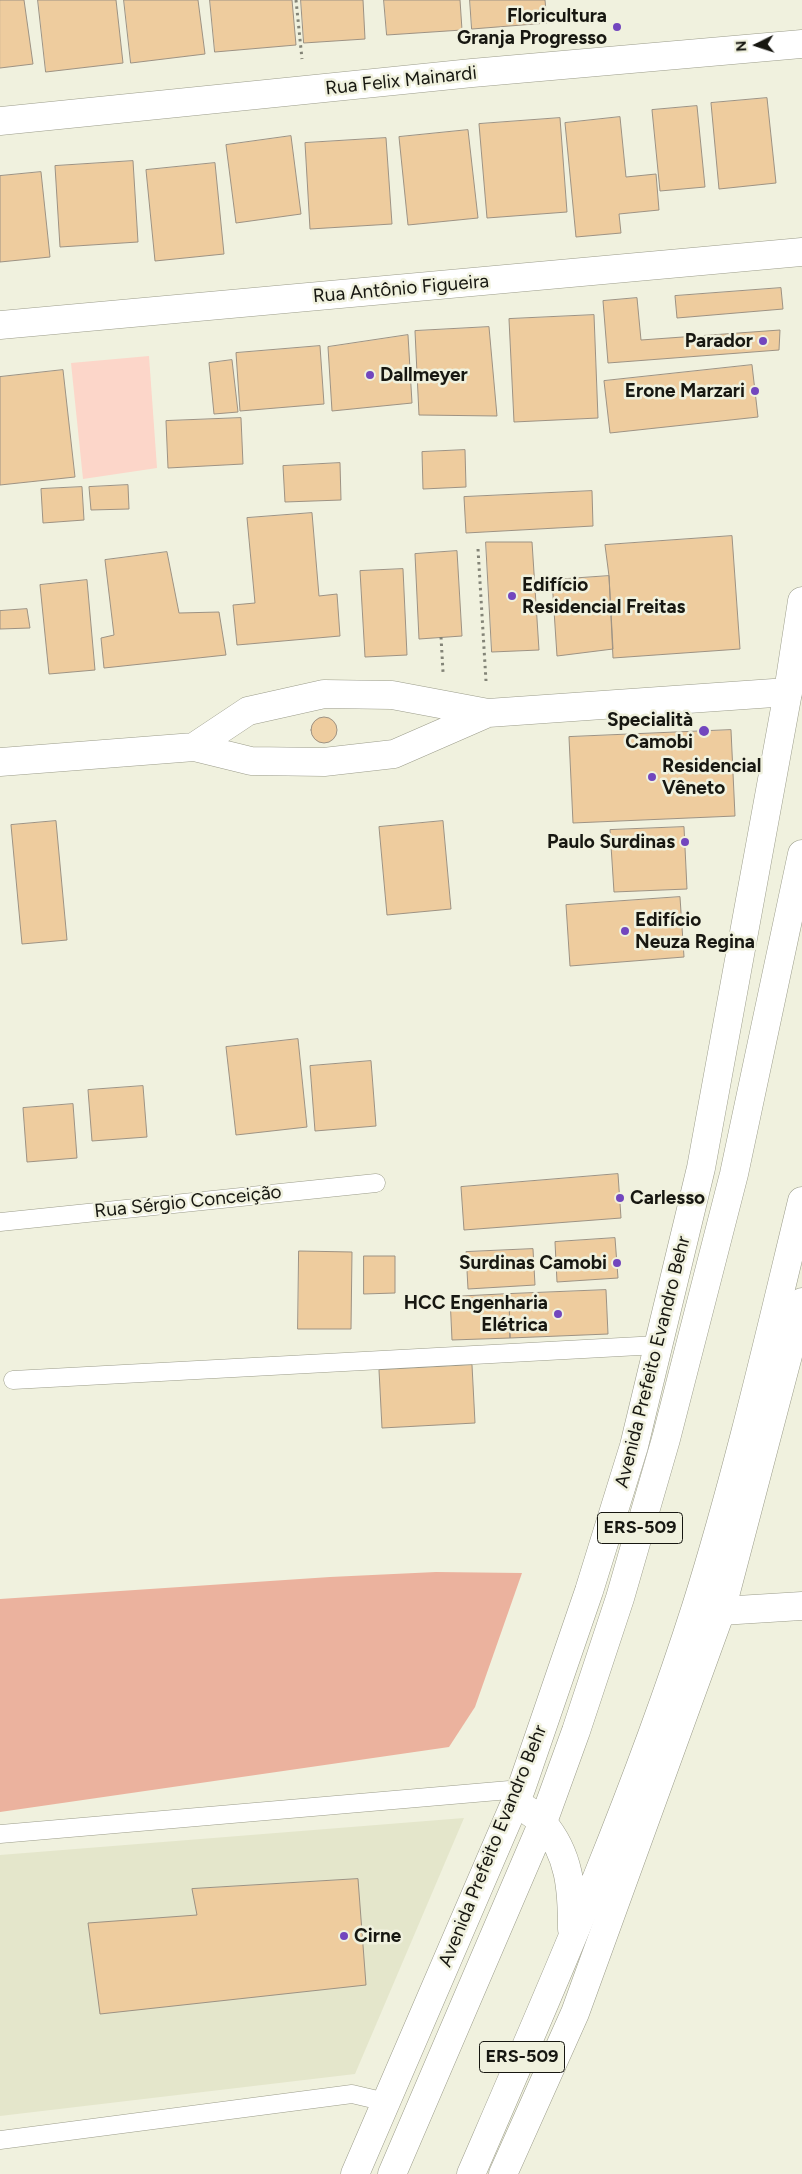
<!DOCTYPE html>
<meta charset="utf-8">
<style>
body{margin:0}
#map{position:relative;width:802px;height:2174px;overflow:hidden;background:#f0f1de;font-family:Figtree,sans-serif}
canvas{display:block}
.north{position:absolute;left:732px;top:20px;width:50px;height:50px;-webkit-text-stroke:4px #f0f1de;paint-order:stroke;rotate:266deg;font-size:14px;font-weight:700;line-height:20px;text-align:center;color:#171711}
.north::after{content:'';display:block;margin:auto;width:18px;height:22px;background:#171711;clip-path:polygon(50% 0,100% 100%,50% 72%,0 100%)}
</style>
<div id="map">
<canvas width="802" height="2174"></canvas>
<div class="north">N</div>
</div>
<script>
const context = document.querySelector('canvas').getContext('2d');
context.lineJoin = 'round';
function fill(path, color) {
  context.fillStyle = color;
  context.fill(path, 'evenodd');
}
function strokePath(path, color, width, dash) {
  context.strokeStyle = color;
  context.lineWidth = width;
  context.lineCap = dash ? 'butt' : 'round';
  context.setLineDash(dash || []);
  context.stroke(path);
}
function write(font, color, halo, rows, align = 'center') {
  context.font = font + ' Figtree,sans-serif';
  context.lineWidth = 5;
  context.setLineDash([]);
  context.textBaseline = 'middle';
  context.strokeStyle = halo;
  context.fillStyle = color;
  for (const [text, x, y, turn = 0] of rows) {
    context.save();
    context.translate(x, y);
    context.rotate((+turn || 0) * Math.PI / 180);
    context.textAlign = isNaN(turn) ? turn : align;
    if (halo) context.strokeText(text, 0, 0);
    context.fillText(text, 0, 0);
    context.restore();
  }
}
fill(new Path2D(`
 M 464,1818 L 355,2074 L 0,2116 L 0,1855 Z`), '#e4e6cb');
fill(new Path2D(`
 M 149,356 L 157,468 L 83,479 L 71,363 Z`), '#fcd6c9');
fill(new Path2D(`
 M 436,1572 L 522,1573 L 475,1707 L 449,1747 L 0,1812 L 0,1599 L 330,1577 Z`), '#ebb29e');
const building = new Path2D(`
 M 0,0 L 24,0 L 33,64 L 0,68 Z
 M 38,0 L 116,0 L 123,63 L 46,72 Z
 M 124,0 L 198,0 L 205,54 L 131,63 Z
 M 210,0 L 292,0 L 296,45 L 215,52 Z
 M 301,0 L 363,0 L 365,39 L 304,43 Z
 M 384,0 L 460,0 L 462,30 L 387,35 Z
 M 470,0 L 545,0 L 547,23 L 472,29 Z
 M 767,98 L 776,183 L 719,189 L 711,103 Z
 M 697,106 L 705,187 L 660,191 L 652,110 Z
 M 620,117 L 626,177 L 656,174 L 659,210 L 619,214 L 621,233 L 576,237 L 565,123 Z
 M 560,118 L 567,212 L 487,218 L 479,124 Z
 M 468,130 L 478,218 L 408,225 L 399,137 Z
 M 291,136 L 301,214 L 236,223 L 226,145 Z
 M 386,138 L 392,224 L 310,229 L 305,143 Z
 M 133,161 L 138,242 L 60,247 L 55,166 Z
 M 215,163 L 224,254 L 155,261 L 146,170 Z
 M 41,172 L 50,257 L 0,262 L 0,176 Z
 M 781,288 L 783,309 L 677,318 L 675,296 Z
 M 637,298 L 641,340 L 780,330 L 779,350 L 608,363 L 603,301 Z
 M 594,315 L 598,418 L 514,422 L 509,319 Z
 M 489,327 L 497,416 L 419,415 L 415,331 Z
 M 408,335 L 412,403 L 332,411 L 328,347 Z
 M 320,346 L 324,404 L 240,411 L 236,353 Z
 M 232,360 L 238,412 L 214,414 L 209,363 Z
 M 752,365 L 758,417 L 610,433 L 604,381 Z
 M 63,370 L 75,477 L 0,485 L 0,377 Z
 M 241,418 L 243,464 L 168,468 L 166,421 Z
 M 465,450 L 466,487 L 423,489 L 422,452 Z
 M 340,463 L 341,500 L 285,502 L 283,466 Z
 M 128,485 L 129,509 L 91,510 L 89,487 Z
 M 82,487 L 84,520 L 43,523 L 41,489 Z
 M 592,491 L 593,526 L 466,533 L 464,497 Z
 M 312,513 L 319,596 L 337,594 L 340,636 L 237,645 L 233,605 L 255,603 L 247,518 Z
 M 732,536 L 740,649 L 613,658 L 609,576 L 605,545 Z
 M 486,542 L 532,542 L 539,650 L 492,652 Z
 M 457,551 L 462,636 L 419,639 L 415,554 Z
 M 167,552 L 179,613 L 219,612 L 226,655 L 104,668 L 101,638 L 114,635 L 105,560 Z
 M 403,569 L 407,655 L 365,657 L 360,571 Z
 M 609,576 L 613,649 L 557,656 L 552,580 Z
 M 87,580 L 95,670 L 49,674 L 40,585 Z
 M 27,609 L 30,628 L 0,629 L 0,611 Z
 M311 730a13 13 0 1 1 26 0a13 13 0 1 1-26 0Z
 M 731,730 L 735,816 L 573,823 L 569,737 Z
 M 56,821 L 67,940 L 22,944 L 11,825 Z
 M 443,821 L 451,909 L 387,915 L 379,827 Z
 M 684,827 L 687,889 L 614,892 L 610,830 Z
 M 680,897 L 684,957 L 570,966 L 566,905 Z
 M 298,1039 L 307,1127 L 236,1135 L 226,1047 Z
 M 371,1061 L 376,1126 L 315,1131 L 310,1066 Z
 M 143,1086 L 147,1137 L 92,1141 L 88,1090 Z
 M 73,1104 L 77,1158 L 27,1162 L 23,1108 Z
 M 618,1174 L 621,1218 L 464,1230 L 461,1187 Z
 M 615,1238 L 618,1278 L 557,1282 L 555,1242 Z
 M 533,1249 L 535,1285 L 468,1289 L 466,1252 Z
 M 299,1251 L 352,1252 L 351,1329 L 298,1329 Z
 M 364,1256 L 395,1256 L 395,1293 L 364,1294 Z
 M 606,1290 L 608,1334 L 510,1338 L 509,1294 Z
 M 509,1294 L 510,1338 L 452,1340 L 450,1297 Z
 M 472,1365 L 475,1423 L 382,1428 L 379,1370 Z
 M 358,1879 L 366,1985 L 100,2014 L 88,1923 L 197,1915 L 192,1889 Z`);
fill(building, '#eecc9e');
strokePath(building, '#9d9283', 1);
const lane = new Path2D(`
 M 0,1222 L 376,1183
 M 13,1380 L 658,1345
 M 0,1834 L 521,1789
 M 0,2140 L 352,2094 L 386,2102`);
const street = new Path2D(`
 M 0,121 L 472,73 L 802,44
 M 0,325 L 802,252
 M 194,747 L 248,711 L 324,694 L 392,695 L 488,713 L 788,692
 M 0,762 L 194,747 L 251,761 L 324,762 L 394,754 L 488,713
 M 721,1611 L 802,1606`);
const secondary = new Path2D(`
 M 355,2174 L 521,1789 L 589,1591 L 634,1446 L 701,1168 L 788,692 L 802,601
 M 503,2174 L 575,2013 L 721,1611 L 802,1302`);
const highway = new Path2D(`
 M 515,1802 C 524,1808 536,1815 543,1823 C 570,1855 572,1889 572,1929
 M 392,2174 L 543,1822 L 576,1731 L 620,1598 L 666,1439 L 734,1174 L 802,854
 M 471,2174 C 552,1987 634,1801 696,1607 C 738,1473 769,1337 802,1201`);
strokePath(lane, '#9b9c8a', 19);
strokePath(street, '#9b9c8a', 29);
strokePath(secondary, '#9b9c8a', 29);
strokePath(highway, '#9b9c8a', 29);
strokePath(new Path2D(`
 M 296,0 L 302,59
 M 478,549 L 486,681
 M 441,637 L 443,672`), '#838477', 3, [2.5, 4]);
strokePath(lane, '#fff', 18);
strokePath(street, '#fff', 28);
strokePath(secondary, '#fff', 28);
strokePath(highway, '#fff', 28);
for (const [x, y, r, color] of [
 [617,27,5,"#7246be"],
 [763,341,5,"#7246be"],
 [370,375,5,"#7246be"],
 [755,391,5,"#7246be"],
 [512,596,5,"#7246be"],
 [704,731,6,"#7246be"],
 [652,777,5,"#7246be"],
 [685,842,5,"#7246be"],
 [625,931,5,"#7246be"],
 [620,1198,5,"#7246be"],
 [617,1263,5,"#7246be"],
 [558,1314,5,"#7246be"],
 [344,1936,5,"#7246be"]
]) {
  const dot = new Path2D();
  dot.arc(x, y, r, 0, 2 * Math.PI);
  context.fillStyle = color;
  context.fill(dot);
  strokePath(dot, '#f0f1de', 2);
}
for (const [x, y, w] of [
 [640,1528,85],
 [522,2057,85]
]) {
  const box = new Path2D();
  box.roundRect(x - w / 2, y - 15.5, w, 31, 4);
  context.fillStyle = '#f0f1de';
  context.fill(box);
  strokePath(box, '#171711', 1);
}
write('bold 18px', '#171711', null, [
 ["ERS-509",640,1528],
 ["ERS-509",522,2057]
]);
write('bold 19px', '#171711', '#f0f1de', [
 ["Floricultura",607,16],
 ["Granja Progresso",607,38],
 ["Parador",753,341],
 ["Dallmeyer",380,375,"left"],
 ["Erone Marzari",745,391],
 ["Edifício",522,585,"left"],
 ["Residencial Freitas",522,607,"left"],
 ["Specialità",693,720],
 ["Camobi",693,742],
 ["Residencial",662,766,"left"],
 ["Vêneto",662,788,"left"],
 ["Paulo Surdinas",675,842],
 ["Edifício",635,920,"left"],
 ["Neuza Regina",635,942,"left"],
 ["Carlesso",630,1198,"left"],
 ["Surdinas Camobi",607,1263],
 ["HCC Engenharia",548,1303],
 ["Elétrica",548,1325],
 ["Cirne",354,1936,"left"]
], 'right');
write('19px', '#171711', '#f0f1de', [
 ["Rua Felix Mainardi",401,81,-6],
 ["Rua Antônio Figueira",401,289,-5],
 ["Rua Sérgio Conceição",188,1202,-6],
 ["Avenida Prefeito Evandro Behr",653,1362,-76],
 ["Avenida Prefeito Evandro Behr",493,1846,-68]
]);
</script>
